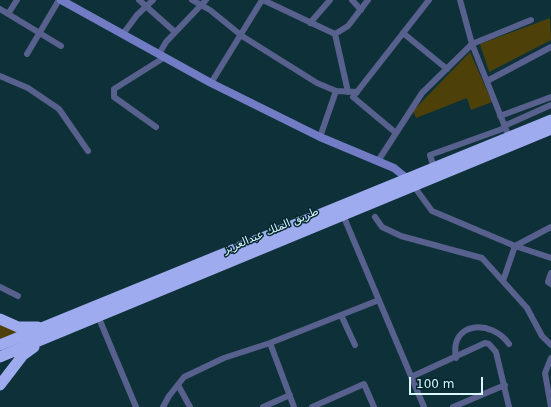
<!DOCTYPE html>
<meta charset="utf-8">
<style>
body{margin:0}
#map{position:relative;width:551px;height:407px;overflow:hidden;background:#0e3139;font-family:"DejaVu Sans",sans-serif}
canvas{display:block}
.scale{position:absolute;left:409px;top:377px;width:74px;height:18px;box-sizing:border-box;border:2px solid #daf7fe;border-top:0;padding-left:5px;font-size:12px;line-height:14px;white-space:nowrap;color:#daf7fe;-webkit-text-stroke:3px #03272f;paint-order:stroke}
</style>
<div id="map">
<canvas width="551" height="407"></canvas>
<div class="scale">100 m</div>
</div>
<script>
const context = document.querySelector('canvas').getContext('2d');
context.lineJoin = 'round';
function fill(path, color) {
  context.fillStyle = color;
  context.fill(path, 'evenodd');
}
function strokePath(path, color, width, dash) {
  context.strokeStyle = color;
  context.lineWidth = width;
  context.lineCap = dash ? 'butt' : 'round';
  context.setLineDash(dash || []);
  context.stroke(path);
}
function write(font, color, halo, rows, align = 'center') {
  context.font = font + ' "DejaVu Sans","Noto Naskh Arabic",sans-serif';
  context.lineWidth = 3;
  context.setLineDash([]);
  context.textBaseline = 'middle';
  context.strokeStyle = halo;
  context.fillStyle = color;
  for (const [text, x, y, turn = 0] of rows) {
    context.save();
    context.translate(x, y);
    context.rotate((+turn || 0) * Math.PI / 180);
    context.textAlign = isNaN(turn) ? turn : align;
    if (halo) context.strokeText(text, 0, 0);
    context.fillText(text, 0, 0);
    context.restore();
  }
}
fill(new Path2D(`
 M 550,18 L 551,40 L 489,72 L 480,44 Z
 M 470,52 L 492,102 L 471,110 L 467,98 L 416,118 L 413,111 Z
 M 0,323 L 20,333 L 0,341 Z`), '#4d4109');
strokePath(new Path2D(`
 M 139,0 L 175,32
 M 192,0 L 210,10 L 242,36 L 317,83 L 336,91 L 357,92
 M 263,0 L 335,34 L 348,26 L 368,0
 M 352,0 L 361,10
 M 460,0 L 472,44 L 509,137
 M 0,9 L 61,46
 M 8,14 L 17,0
 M 310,23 L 330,0
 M 403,33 L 447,69
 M 123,34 L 137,15 L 153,0
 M 335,34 L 348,92
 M 27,54 L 59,0
 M 159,54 L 166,42 L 206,0
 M 0,76 L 28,88 L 59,109 L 88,151
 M 487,81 L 551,47
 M 211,83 L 262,0
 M 500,116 L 551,97
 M 504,126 L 551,105
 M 156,127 L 114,97 L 114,89 L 165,57
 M 396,133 L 353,97 L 429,0
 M 320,137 L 336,91
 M 378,161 L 422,93 L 472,44 L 531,20
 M 434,168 L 430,155 L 505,128
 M 413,185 L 432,211 L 515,246 L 551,258
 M 343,215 L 424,407
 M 375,217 L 382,227 L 401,236 L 482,258 L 527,308 L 542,336 L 551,345
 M 551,273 L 548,282 L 551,284
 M 503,281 L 515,246 L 551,227
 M 0,287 L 18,296
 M 341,315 L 355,345
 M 98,316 L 136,407
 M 456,358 C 449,321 492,319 509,344
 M 551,358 L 545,373 L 551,407
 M 411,377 L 485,343 L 489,344 L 496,352 L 509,407
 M 178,385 L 190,407
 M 163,407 L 169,396 L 184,377 L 224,358 L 270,343
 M 263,407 L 290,395
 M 294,407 L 270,343 L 379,300
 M 312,407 L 364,384 L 374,407
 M 453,407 L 505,385`), '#58608d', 6);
strokePath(new Path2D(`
 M 61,0 L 211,83 L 320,137 L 394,168 L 410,181`), '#717cc5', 8);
strokePath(new Path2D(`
 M 0,319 L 18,327 L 38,327
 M 0,345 L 551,120
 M 0,357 L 551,129
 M 0,385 L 23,355 L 34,347`), '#9fabef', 11);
write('11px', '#daf7fe', '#03272f', [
 ["طريق الملك عبدالعزيز",271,231,-23]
]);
</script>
